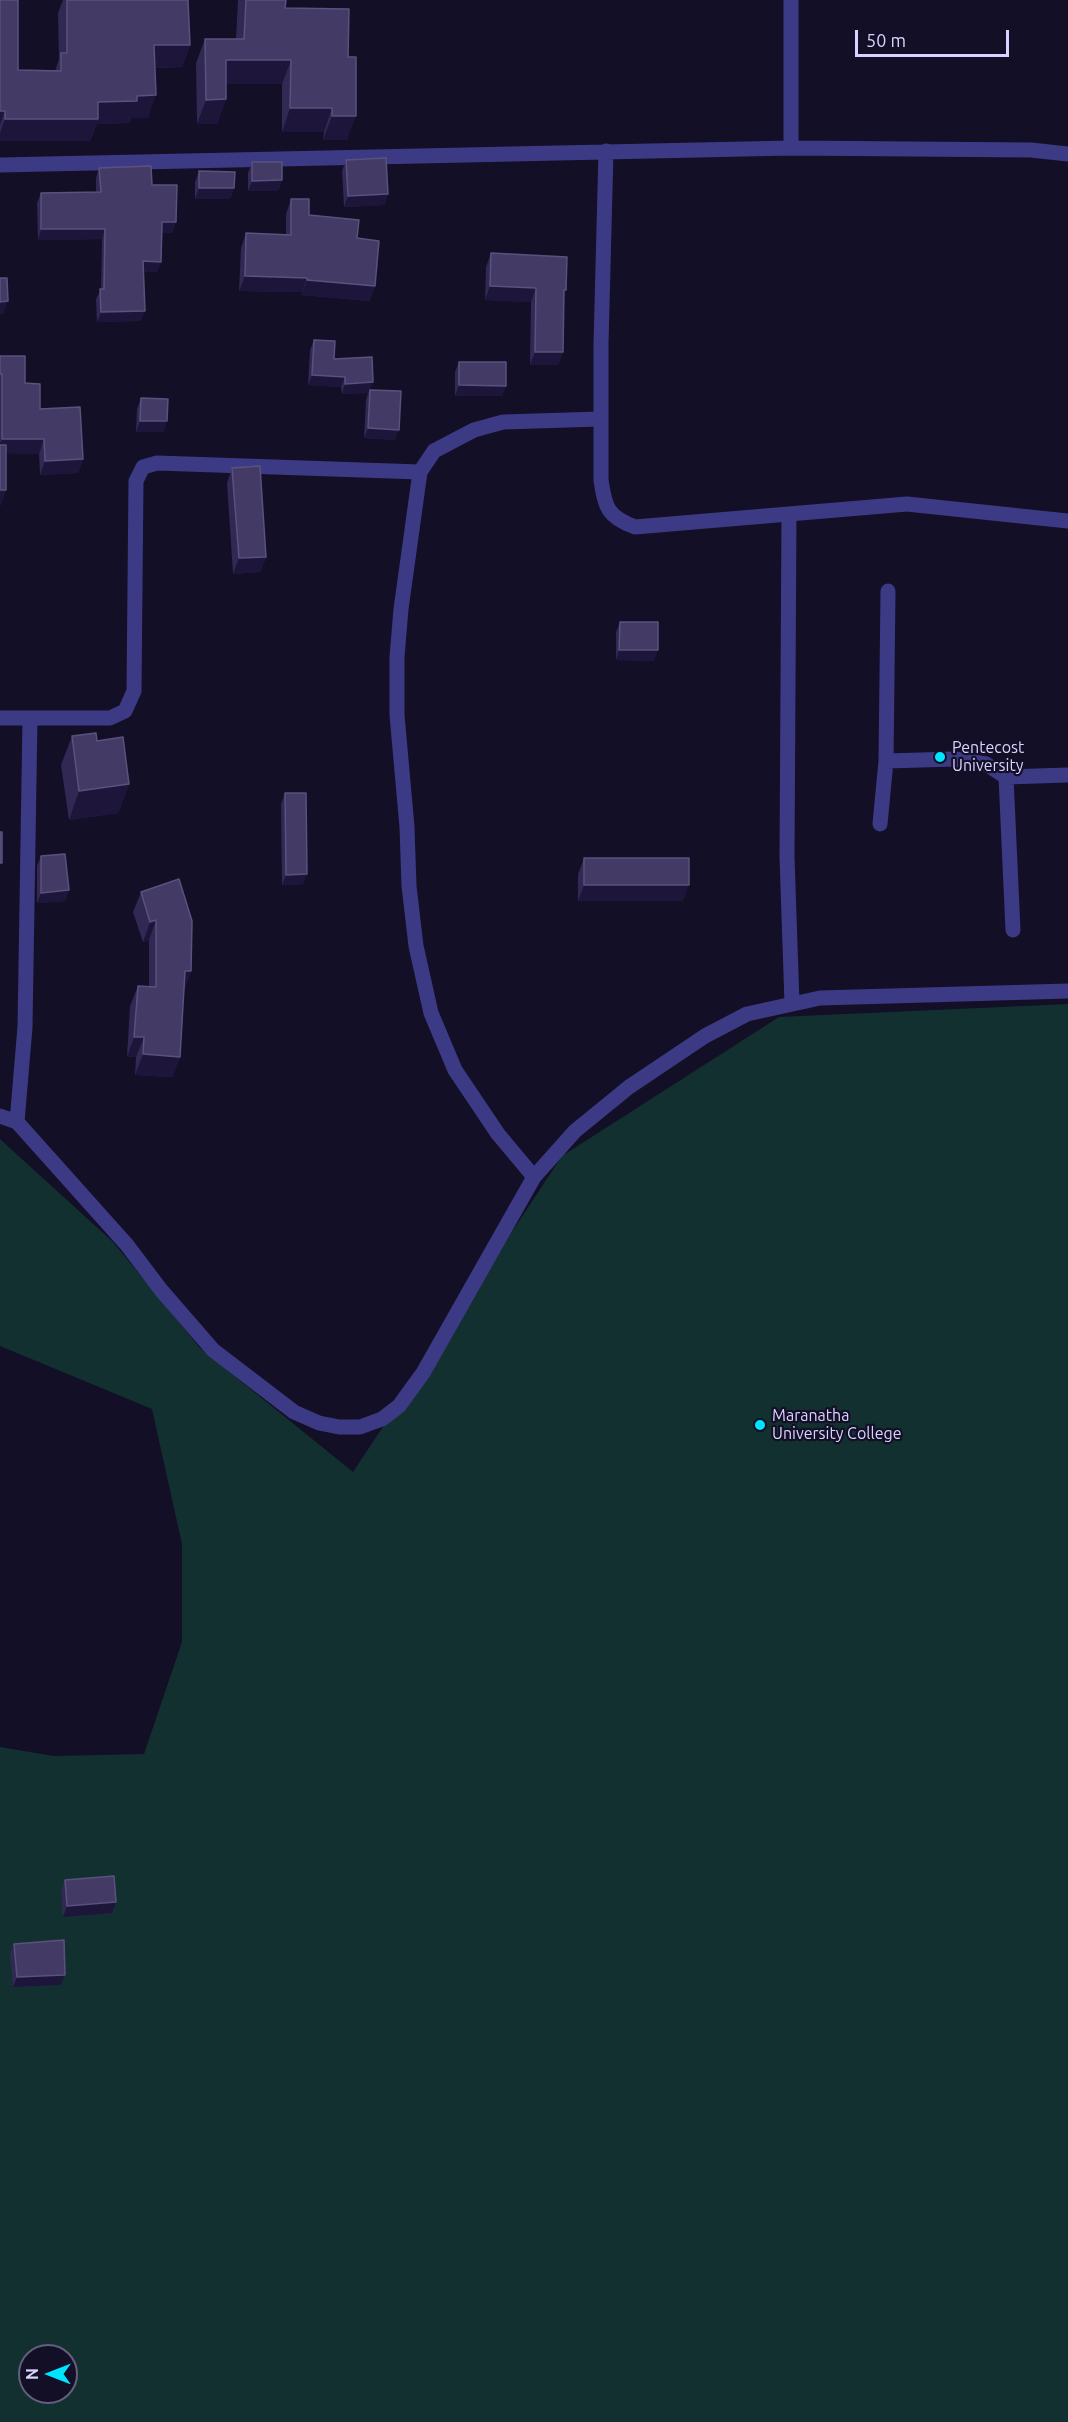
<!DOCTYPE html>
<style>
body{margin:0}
#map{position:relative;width:1068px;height:2422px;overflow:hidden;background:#130f26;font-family:Ubuntu,sans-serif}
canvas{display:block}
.north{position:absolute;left:18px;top:2344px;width:60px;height:60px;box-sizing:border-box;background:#130f26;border:2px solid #625e7d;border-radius:50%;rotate:270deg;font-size:16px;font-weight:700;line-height:24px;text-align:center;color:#d9d4ff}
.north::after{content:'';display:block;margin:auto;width:21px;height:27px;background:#00e5ff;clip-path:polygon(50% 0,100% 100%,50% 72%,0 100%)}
.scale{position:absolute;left:855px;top:30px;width:154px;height:27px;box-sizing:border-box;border:3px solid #d9d4ff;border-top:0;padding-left:8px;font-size:18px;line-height:21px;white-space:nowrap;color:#d9d4ff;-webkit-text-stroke:4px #130f26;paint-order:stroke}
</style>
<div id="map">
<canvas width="1068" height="2422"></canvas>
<div class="north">N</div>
<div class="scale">50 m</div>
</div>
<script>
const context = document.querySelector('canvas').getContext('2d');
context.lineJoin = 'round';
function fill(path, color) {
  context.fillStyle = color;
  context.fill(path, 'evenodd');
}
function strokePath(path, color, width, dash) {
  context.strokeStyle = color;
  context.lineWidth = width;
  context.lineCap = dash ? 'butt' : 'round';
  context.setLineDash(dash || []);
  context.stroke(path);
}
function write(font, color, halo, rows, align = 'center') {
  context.font = font + ' Ubuntu,sans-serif';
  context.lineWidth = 4.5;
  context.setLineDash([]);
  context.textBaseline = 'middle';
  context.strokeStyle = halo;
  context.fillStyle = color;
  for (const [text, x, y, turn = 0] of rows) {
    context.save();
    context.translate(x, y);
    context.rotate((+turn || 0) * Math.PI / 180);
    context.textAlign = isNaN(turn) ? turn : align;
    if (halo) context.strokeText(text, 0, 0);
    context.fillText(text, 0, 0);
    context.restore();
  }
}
fill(new Path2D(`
 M 1068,1004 L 1068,2422 L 0,2422 L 0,1747 L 54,1756 L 144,1754 L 182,1642 L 182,1544 L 152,1409 L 0,1346 L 0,1139 L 113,1242 L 200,1348 L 353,1472 L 562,1156 L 779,1017 ZM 30,2356 L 66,2356 L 66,2392 L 30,2392 Z`), '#12302f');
strokePath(new Path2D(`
 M 791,148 L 791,0
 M 606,151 L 601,344 L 601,480 C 605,508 608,517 635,527 L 907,504 L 1068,521
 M 0,165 L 791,148 L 1031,150 L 1068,154
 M 789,514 L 787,857 L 792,1003
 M 0,718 L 110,718 L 125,711 L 134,691 L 136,481 L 143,467 L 157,463 L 420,472
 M 886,761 L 955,759 L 986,764 L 1006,777 L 1068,775
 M 1006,777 L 1013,930
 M 880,824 L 886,761 L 888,591
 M 0,1116 L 17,1122 L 127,1245 L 161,1290 L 213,1350 L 294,1412 L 319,1423 L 339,1427 L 360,1427 L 382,1419 L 399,1406 L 423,1373 L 534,1177 L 575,1131 L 629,1087 L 705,1036 L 747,1014 L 820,998 L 1068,991
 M 17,1122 L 25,1027 L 30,718
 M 534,1177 L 498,1134 L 455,1070 L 431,1013 L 416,946 L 409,886 L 407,827 L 397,715 L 397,657 L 401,609 L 420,472 L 434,451 L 474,430 L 503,422 L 600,419`), '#3d3a85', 15);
fill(new Path2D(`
 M 0,0 L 18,70 L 55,71 L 59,59 L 58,13 L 63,0 L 188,0 L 190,45 L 182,67 L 155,68 L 148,118 L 131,118 L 129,123 L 97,124 L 90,141 L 0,141 Z
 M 238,0 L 286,0 L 285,8 L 348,57 L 347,140 L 323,140 L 324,132 L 282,132 L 282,84 L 226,84 L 226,99 L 217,124 L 197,124 L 196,63 L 205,39 L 236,39 Z
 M 346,160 L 385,205 L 344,207 L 342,171 Z
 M 252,162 L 282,180 L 278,191 L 248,191 L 248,173 Z
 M 99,168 L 152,185 L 176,222 L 172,233 L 162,233 L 157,272 L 144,272 L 141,321 L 97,322 L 96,299 L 101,289 L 102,239 L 38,240 L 37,203 L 41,193 L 96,192 L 96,178 Z
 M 199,171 L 234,188 L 230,199 L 195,199 L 195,182 Z
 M 291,199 L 309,215 L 357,238 L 370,301 L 301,295 L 302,292 L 239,291 L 241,248 L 246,233 L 286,235 L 286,214 Z
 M 491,253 L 564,296 L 563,352 L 558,365 L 530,365 L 531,302 L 485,300 L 486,267 Z
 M 314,340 L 334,359 L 371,390 L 395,440 L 364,438 L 366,400 L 368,393 L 342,394 L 341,387 L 308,385 L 310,350 Z
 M 0,356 L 25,383 L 40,409 L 83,459 L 78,473 L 40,475 L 39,454 L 6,453 L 6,490 L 0,506 Z
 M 459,362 L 506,386 L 502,396 L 455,396 L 455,372 Z
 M 141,398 L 164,432 L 136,432 L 137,409 Z
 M 232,468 L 266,557 L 260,572 L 233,574 L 227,483 Z
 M 620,622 L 654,661 L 616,660 L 616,632 Z
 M 72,736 L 97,741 L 129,784 L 118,813 L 69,820 L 61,765 Z
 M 285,793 L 303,885 L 282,885 L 281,804 Z
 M 41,856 L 69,890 L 65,901 L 37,903 L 37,866 Z
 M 584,858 L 683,901 L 578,901 L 578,874 Z
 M 141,892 L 191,971 L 184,991 L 180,1057 L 172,1077 L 135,1075 L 136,1057 L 127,1057 L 130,1006 L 138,986 L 149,986 L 149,940 L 143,942 L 133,912 Z
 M 65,1880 L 112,1913 L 63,1917 L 61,1890 Z
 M 14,1944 L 61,1985 L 13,1987 L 10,1954 Z`), '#312854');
fill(new Path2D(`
 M 154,45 L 190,45 L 182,67 L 146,68 Z
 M 226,60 L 291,60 L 282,84 L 217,84 Z
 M 156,95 L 148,118 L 131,118 L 129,123 L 97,124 L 90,141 L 0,141 L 0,133 L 5,119 L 137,96 Z
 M 226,99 L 217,124 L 197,124 L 206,100 Z
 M 290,108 L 332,108 L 324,132 L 282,132 Z
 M 0,111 L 5,111 L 0,125 Z
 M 332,116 L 356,116 L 347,140 L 323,140 Z
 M 282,180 L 278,191 L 248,191 L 252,181 Z
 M 199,188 L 234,188 L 230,199 L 195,199 Z
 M 388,194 L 385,205 L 344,207 L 348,196 Z
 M 162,222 L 176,222 L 172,233 L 158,233 Z
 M 41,229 L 105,229 L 102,239 L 38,240 Z
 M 143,261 L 161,262 L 157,272 L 139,272 Z
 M 245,276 L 307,278 L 302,292 L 239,291 Z
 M 307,280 L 375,286 L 370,301 L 301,295 Z
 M 490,286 L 536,288 L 531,302 L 485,300 Z
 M 8,301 L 3,314 L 0,314 L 0,302 Z
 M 145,311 L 141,321 L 97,322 L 101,312 Z
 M 535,352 L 563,352 L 558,365 L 530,365 Z
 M 312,375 L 345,377 L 341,387 L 308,385 Z
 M 373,382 L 369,393 L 370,390 L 368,393 L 342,394 L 345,384 Z
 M 459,385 L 506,386 L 502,396 L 455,396 Z
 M 140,421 L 167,421 L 164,432 L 136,432 Z
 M 368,428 L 399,430 L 395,440 L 364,438 Z
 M 2,439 L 44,439 L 39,454 L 0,453 L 0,443 Z
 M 83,459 L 78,473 L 40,475 L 45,461 Z
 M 0,490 L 6,490 L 0,506 Z
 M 266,557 L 260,572 L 233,574 L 239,558 Z
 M 619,650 L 658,650 L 654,661 L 616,660 Z
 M 129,784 L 118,813 L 69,820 L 79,791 Z
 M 307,874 L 303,885 L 282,885 L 286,875 Z
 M 584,885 L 689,885 L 683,901 L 578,901 Z
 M 69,890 L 65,901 L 37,903 L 41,893 Z
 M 156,920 L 149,940 L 143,942 L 150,922 Z
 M 185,971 L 191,971 L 184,991 Z
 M 134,1037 L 144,1037 L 136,1057 L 127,1057 Z
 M 143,1054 L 180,1057 L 172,1077 L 135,1075 Z
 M 116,1902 L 112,1913 L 63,1917 L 67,1906 Z
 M 65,1975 L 61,1985 L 13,1987 L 17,1977 Z`), '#1d163a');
const building = new Path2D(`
 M 0,0 L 18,0 L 18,70 L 61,71 L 61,53 L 67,53 L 67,0 L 188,0 L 190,45 L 154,45 L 156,95 L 137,96 L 137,101 L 98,102 L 98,119 L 5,119 L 5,111 L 0,111 Z
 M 246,0 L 286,0 L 285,8 L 349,9 L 348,57 L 356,57 L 356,116 L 332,116 L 332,108 L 290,108 L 291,60 L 226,60 L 226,99 L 206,100 L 205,39 L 244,39 Z
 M 386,158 L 388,194 L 348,196 L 346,160 Z
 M 252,162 L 282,162 L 282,180 L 252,181 Z
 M 151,166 L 152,185 L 177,185 L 176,222 L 162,222 L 161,262 L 143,261 L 145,311 L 101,312 L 100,289 L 104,289 L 105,229 L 41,229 L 41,193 L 101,192 L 99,168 Z
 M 199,171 L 235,172 L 234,188 L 199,188 Z
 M 291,199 L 309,199 L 309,215 L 359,220 L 357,238 L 379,241 L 375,286 L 307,280 L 307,278 L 245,276 L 246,233 L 291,235 Z
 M 491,253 L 567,257 L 566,290 L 564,290 L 563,352 L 535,352 L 536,288 L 490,286 Z
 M 0,278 L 7,278 L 8,301 L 0,302 Z
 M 314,340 L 335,341 L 334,359 L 372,357 L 373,382 L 345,384 L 345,377 L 312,375 Z
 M 0,356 L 25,356 L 25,383 L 40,384 L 40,409 L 80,407 L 83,459 L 45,461 L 44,439 L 2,439 L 2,374 L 0,374 Z
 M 459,362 L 506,362 L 506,386 L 459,385 Z
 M 370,390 L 401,391 L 399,430 L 368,428 Z
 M 141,398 L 168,399 L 167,421 L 140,421 Z
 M 0,445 L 6,445 L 6,490 L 0,490 Z
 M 260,466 L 266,557 L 239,558 L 232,468 Z
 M 620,622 L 658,622 L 658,650 L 619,650 Z
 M 96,733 L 97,741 L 123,737 L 129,784 L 79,791 L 72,736 Z
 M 285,793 L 306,793 L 307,874 L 286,875 Z
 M 0,832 L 2,832 L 2,863 L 0,863 Z
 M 65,854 L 69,890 L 41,893 L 41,856 Z
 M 584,858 L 689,858 L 689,885 L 584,885 Z
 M 179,879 L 192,921 L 191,971 L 185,971 L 180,1057 L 143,1054 L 144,1037 L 134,1037 L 138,986 L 156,987 L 156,920 L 150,922 L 141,892 Z
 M 114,1876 L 116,1902 L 67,1906 L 65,1880 Z
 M 64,1940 L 65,1975 L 17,1977 L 14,1944 Z`);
fill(building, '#433a66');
strokePath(building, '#5a527e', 1.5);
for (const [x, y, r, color] of [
 [940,757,6,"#00e5ff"],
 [760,1425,6,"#00e5ff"]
]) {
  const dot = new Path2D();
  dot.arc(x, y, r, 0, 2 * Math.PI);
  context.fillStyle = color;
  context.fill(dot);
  strokePath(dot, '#130f26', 2);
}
write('16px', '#d9d4ff', '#130f26', [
 ["Pentecost",952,748],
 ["University",952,766],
 ["Maranatha",772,1416],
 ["University College",772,1434]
], 'left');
</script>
